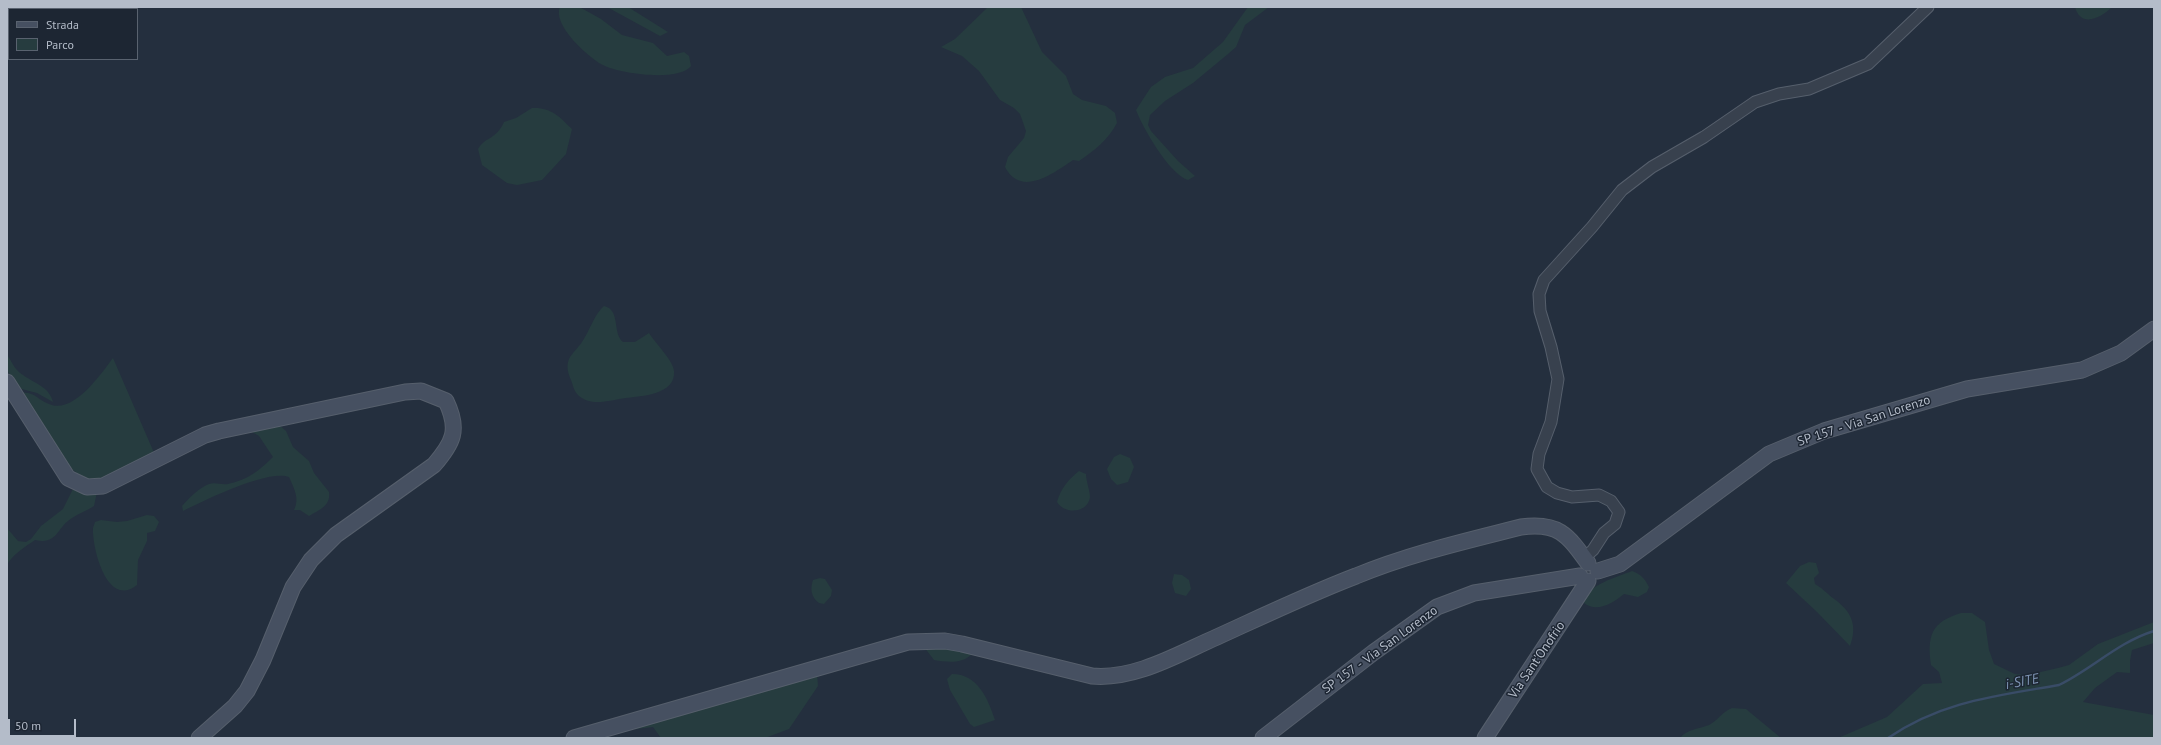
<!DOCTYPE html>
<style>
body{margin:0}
#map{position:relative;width:2161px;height:745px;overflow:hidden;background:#242f3e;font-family:"PT Sans",sans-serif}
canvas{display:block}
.frame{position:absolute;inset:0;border:8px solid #b4bcc9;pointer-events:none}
.legend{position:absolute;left:8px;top:8px;width:130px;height:52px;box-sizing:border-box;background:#1d2633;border:1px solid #59626f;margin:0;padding:5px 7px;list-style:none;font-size:12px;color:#b4bcc9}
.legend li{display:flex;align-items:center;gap:8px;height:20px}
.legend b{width:20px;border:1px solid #59626f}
.scale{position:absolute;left:8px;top:719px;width:68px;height:18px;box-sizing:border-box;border:2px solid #b4bcc9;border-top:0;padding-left:5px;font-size:12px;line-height:14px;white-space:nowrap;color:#b4bcc9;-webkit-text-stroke:3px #1d2633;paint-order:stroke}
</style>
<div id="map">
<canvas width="2161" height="745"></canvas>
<div class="frame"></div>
<ul class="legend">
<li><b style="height:5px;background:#465061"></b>Strada</li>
<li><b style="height:11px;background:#263c3f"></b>Parco</li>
</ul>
<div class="scale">50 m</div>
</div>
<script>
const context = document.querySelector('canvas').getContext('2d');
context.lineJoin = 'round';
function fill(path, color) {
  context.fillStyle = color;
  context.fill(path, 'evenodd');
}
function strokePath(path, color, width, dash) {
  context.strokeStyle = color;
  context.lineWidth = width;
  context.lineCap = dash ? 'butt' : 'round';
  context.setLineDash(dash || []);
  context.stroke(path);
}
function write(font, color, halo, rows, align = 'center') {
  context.font = font + ' "PT Sans",sans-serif';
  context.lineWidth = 3;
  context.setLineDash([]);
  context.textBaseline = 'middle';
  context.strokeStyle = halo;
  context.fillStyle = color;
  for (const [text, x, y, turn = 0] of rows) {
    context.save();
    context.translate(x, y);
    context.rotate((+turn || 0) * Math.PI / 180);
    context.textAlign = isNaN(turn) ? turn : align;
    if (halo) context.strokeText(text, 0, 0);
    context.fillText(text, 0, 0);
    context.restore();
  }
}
fill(new Path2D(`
 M 560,7 L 578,7 L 583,9 L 601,19 L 622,35 L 653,43 L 667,56 L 684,52 L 689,56 L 691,66 C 679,82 620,74 603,65 C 589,58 552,25 560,7 Z
 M 607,7 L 628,7 L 668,32 L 660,36 Z
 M 988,7 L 1021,7 L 1042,52 L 1066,76 L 1073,94 L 1082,100 L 1106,106 L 1115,113 L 1117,123 C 1108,140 1095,150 1079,161 L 1073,160 C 1054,173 1021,198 1005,167 L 1008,157 L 1024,138 L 1026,131 L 1020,114 L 1014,108 L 1000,100 L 979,71 L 962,56 L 941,47 L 955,39 Z
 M 1248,7 L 1269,7 L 1245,25 L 1236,47 L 1228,54 L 1193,83 L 1165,101 L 1150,115 L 1148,125 L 1151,131 L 1178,161 L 1195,176 L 1188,180 C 1169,174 1143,128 1136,110 L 1151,87 L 1165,77 L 1193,68 L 1223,42 Z
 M 2075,7 L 2112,7 C 2102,17 2081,29 2075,7 Z
 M 532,108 C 551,107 560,117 572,129 L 566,154 L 542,180 L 517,185 L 507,183 L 482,165 L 478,149 C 486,136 496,140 504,122 L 516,118 Z
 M 604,306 C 621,310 612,333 623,342 L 635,342 L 649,333 C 655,343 673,360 674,371 C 676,395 641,396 626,398 C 611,400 592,407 579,396 C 574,392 573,385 571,380 C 568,373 566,366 569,359 C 572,353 578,348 582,342 C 589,332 595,313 604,306 Z
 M 7,355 C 10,358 13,366 17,370 C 28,382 49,384 53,402 L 37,393 L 18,388 L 7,370 Z
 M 113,358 L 155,455 C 140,462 122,475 106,479 C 67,490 38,420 21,393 C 34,391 38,400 49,404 C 73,415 101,374 113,358 Z
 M 277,423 L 286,431 L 293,447 L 309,461 L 314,473 L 329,492 C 331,506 319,510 309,516 L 300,510 L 294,510 C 300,498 294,489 289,477 C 268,469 205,500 183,511 L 182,506 C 189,498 199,488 209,484 C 215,482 221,485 228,484 C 247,480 259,471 273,457 L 259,436 L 249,430 Z
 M 1120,454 L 1130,458 L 1134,467 L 1128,482 L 1117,485 L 1111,479 L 1107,469 L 1114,457 Z
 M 1079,471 L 1086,474 C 1086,481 1090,491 1090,497 C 1088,513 1065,515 1057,502 C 1061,488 1068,480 1079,471 Z
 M 74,487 L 97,492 L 94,506 C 87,511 79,513 72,518 C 56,528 58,545 35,540 C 26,546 12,555 7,565 L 7,528 L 18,541 L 26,542 L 31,539 L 41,526 L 63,509 Z
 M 147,515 L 154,516 L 159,522 L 155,531 L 147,533 L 147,541 L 138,560 L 137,585 C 107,609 92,548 93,528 L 95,522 L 101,520 L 117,522 L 127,521 Z
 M 1809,562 L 1816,563 L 1819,573 L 1814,578 L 1815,584 C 1825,590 1828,595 1837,601 C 1853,614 1857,627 1850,646 L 1817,612 L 1786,583 L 1800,566 Z
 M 1632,571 C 1641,574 1645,579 1649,587 L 1647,592 L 1638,597 L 1624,594 C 1613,603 1596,614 1583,602 C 1587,585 1617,577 1632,571 Z
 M 1174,574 L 1182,575 L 1189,580 L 1191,589 L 1186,596 L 1175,593 L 1172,583 Z
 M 820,578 L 825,579 L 832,590 L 831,596 L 824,604 L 819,603 C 811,597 810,589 813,580 Z
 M 1961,613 L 1972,613 L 1985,622 L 1989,650 L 1994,664 L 2015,674 L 2028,675 L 2058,668 L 2069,665 L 2098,644 L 2154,622 L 2154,643 L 2132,650 L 2130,661 L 2130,673 L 2117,672 L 2095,688 L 2083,702 L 2154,715 L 2154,738 L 1838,738 L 1887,717 L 1923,684 L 1942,683 L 1939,672 L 1931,665 C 1927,636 1931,622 1961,613 Z
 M 924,647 L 973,650 L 971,655 C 961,664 947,662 934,660 Z
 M 817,672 L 818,686 L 789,729 L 765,738 L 661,738 L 653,727 L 636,729 L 636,723 Z
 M 952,674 C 978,674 988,699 995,720 L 974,727 L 970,724 L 950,690 L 947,679 Z
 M 1732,708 L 1746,709 L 1781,738 L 1680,738 C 1687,729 1699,729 1709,725 C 1717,721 1722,712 1732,708 Z`), '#263c3f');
strokePath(new Path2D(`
 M 1888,738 C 1942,701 1996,696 2059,685 C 2092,669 2118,642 2154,631`), '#394c67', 2.5);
const street = new Path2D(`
 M 1584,558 L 1593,550 L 1604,533 L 1615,524 L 1619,512 L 1611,501 L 1599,495 L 1572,497 L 1557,493 L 1547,487 L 1537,469 L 1539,454 L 1551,422 L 1558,379 L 1551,347 L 1540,311 L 1539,294 L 1544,280 L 1592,227 L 1622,190 L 1652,167 L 1704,137 L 1755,102 L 1779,94 L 1809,89 L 1868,64 L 1928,7`);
const secondary = new Path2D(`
 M 7,382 L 68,478 L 87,487 L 103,486 L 205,435 L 219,431 L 405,392 L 421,391 L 446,401 C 460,430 453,443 434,465 L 336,535 L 311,560 L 293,587 L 263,660 L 247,691 L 235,706 L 199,738
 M 1598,571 L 1620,564 L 1769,454 L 1824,431 L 1967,389 L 2082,370 L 2121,353 L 2154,329
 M 574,738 L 908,642 L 945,641 L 962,644 L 1092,676 C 1135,680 1178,654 1217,637 C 1263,616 1309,594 1356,576 C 1409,554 1466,541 1521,527 C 1558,522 1567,534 1588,563
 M 1263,738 L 1374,652 L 1437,607 L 1474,593 L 1580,576
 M 1485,738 L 1588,581`);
strokePath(street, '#565f6c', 13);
strokePath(secondary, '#565f6c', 17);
strokePath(street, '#38414e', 11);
strokePath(secondary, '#465061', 15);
write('13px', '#b4bcc9', '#1d2633', [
 ["SP 157 - Via San Lorenzo",1864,421,-18],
 ["SP 157 - Via San Lorenzo",1380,650,-36],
 ["Via Sant'Onofrio",1537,660,-56]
]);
write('italic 14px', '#7c92b1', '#1d2633', [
 ["i-SITE",2022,682,-11]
]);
</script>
